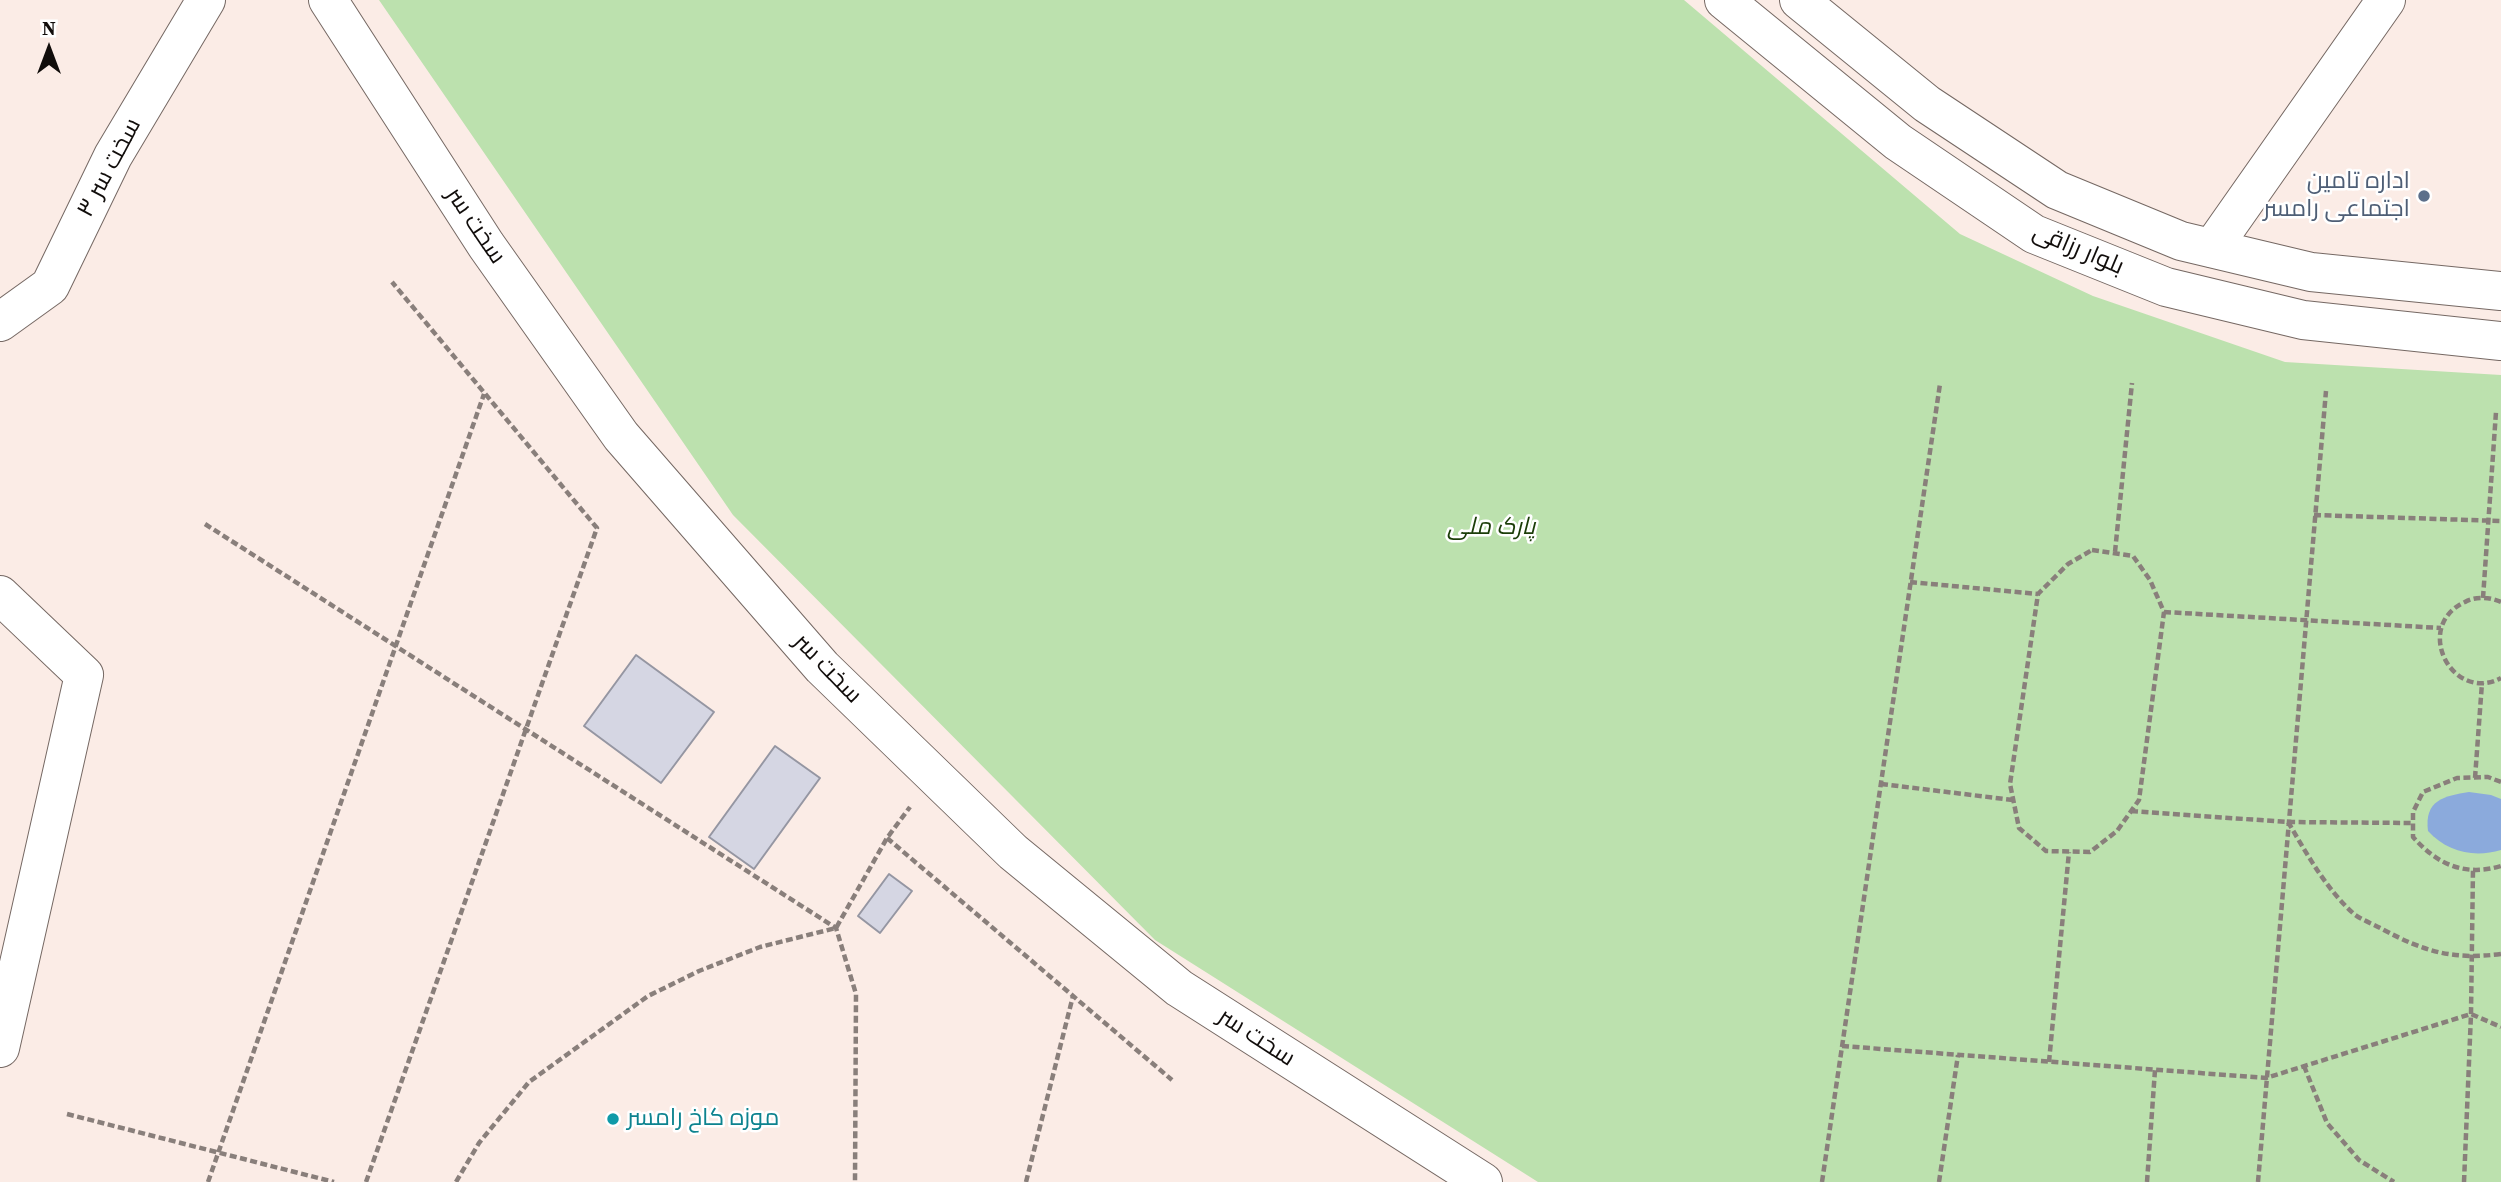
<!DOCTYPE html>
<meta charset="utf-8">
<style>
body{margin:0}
#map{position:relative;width:2501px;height:1182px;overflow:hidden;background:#fbece6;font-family:"Source Serif 4",serif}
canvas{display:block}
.north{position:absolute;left:14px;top:14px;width:70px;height:70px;-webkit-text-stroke:5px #fff;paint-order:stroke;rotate:0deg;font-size:19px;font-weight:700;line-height:28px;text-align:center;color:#110d0b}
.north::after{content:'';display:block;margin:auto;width:24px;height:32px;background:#110d0b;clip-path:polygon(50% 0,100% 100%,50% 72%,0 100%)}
</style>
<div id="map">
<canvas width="2501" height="1182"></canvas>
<div class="north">N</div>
</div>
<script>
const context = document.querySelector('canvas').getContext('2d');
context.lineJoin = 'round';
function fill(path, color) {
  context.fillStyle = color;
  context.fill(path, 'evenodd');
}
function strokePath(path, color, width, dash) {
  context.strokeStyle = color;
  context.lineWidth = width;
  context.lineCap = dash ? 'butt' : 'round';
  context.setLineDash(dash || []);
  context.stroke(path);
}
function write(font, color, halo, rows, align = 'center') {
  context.font = font + ' "Source Serif 4",Cairo,serif';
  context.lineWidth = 5;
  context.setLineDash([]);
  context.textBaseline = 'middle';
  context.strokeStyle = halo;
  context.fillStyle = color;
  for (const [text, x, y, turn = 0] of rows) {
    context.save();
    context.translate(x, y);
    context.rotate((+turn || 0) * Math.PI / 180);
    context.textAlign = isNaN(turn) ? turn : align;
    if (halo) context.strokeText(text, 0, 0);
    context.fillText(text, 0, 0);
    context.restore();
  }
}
fill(new Path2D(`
 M 379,0 L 1684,0 L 1960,234 L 2093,296 L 2285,362 L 2501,375 L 2501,1182 L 1538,1182 L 1155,940 L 733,515 Z`), '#bce1ae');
fill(new Path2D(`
 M 2469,792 L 2491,795 L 2501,799 L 2501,850 C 2474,858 2447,852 2428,831 C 2424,800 2444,796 2469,792 Z`), '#8baadc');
const building = new Path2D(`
 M 636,655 L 714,712 L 661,783 L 584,726 Z
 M 775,746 L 820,778 L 754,869 L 709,837 Z
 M 889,874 L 912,891 L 880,933 L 858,916 Z`);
fill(building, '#d5d6e3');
strokePath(building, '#9596a2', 2);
const minor = new Path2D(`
 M 2212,248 L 2386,0
 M 0,322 L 50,286 L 113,156 L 206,0
 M 0,595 L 84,675 L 0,1048`);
const primary = new Path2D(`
 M 328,0 L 486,245 L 621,436 L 822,667 L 1013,852 L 1179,988 L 1483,1182
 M 1724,0 L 1898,142 L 2034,234 L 2166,287 L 2303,320 L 2501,341
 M 1799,0 L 1927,104 L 2057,190 L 2181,241 L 2311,272 L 2501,291`);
strokePath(minor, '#756863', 40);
strokePath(primary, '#756863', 40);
strokePath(new Path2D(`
 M 2314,515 L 2501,521
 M 205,524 L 836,928 L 856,994 L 855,1182
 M 2092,550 L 2133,556 L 2150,580 L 2164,612 L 2139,800 L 2117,831 L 2090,852 L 2046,851 L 2019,828 L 2010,784 L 2038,594 L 2068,564 Z
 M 2115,552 L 2132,383
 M 1910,582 L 2038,594
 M 2483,598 L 2496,412
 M 2501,602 C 2490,597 2476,596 2465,602 C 2412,626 2452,704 2501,678
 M 2164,612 L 2441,628
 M 2475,778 L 2482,683
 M 2501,782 L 2488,777 L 2457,778 L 2423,792 L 2413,812 L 2413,837 C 2437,864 2464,877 2501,866
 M 1881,784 L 2013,800
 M 2131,811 L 2287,822 L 2413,823
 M 2288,822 C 2307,854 2326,889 2354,914 C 2362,920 2373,924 2382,929 C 2425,952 2453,960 2501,954
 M 887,838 L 1172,1080
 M 1842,1046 L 2266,1078 L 2471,1014 L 2501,1027
 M 2049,1062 L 2069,852
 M 2304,1066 L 2327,1123 L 2359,1160 L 2394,1182
 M 67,1114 L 334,1182
 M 208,1182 L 484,394
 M 366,1182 L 597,528 L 392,282
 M 456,1182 L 479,1143 L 529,1082 L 648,996 L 699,971 L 760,947 L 836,928 L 887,838 L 910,807
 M 1026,1182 L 1073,996
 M 1822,1182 L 1940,384
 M 1939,1182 L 1958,1055
 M 2147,1182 L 2155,1070
 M 2258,1182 L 2326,391
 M 2464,1182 L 2471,1014 L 2473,869`), '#897f7b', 4.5, [7, 3.5]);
strokePath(minor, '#fff', 38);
strokePath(primary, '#fff', 38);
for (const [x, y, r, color] of [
 [2424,196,7,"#5c6f8a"],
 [613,1119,7,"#0f9aa8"]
]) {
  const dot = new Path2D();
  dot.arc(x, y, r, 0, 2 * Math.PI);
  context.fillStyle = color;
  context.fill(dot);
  strokePath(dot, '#fff', 2.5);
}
write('24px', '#110d0b', '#fff', [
 ["سخت سر ۳",110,168,-62],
 ["سخت سر",475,226,56],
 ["بلوار رزاقی",2078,250,23],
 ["سخت سر",827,669,46],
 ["سخت سر",1256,1038,33]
]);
write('24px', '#4e5e75', '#fff', [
 ["اداره تامین",2410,182],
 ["اجتماعی رامسر",2410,210]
], 'right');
write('italic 24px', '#1b3d08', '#fff', [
 ["پارک ملی",1491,528]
]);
write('24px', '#0d838f', '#fff', [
 ["موزه کاخ رامسر",627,1119]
], 'left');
</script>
